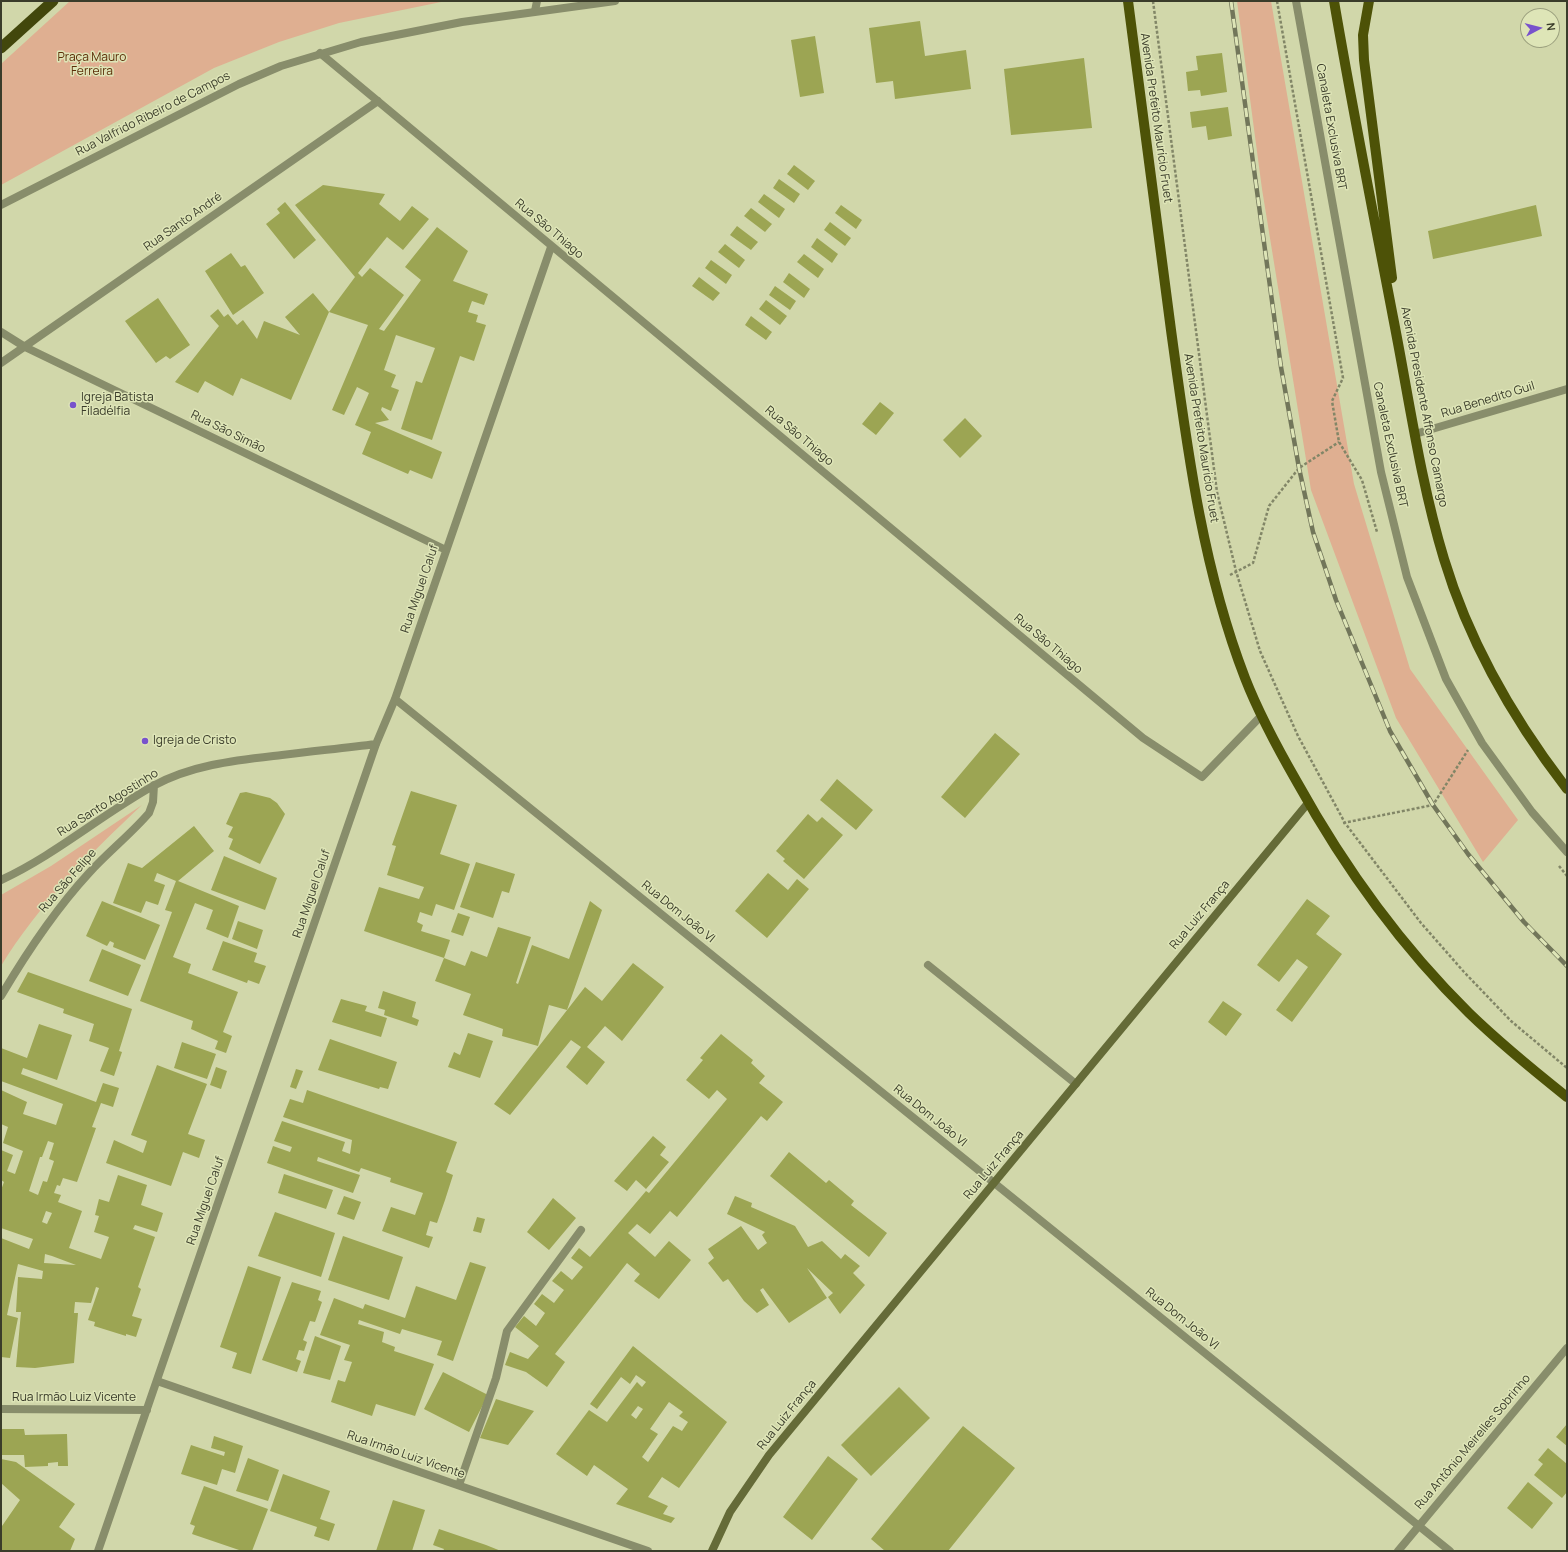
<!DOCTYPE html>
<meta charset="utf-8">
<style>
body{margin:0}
#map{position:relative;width:1568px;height:1552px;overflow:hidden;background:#d1d7aa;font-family:Manrope,sans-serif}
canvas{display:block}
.frame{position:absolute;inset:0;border:2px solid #3a3c2a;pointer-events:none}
.north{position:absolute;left:1520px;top:8px;width:40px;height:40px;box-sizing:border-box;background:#dee5b7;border:1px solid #9ca17f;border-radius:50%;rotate:83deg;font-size:11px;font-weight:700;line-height:16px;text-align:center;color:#3a3c2a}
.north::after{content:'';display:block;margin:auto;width:14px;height:18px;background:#7852cc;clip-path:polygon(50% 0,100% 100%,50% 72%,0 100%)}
</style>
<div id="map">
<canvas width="1568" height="1552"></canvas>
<div class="frame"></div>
<div class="north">N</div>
</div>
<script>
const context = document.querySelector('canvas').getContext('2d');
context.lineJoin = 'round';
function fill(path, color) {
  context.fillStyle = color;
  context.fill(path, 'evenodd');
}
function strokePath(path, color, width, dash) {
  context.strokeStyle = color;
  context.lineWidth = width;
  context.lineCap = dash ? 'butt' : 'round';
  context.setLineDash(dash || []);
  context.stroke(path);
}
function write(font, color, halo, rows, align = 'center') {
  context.font = font + ' Manrope,sans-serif';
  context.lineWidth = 3;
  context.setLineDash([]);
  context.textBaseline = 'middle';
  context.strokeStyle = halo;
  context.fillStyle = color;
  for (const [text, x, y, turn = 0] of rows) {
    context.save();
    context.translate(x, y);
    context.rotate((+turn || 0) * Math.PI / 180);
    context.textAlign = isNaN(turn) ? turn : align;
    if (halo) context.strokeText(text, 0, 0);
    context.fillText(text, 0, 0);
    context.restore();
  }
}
fill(new Path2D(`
 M 70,1 L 446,1 L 339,23 L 279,42 L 214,68 L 1,185 L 1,64 Z
 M 1237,1 L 1271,1 L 1354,484 L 1410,669 L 1518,820 L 1483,862 L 1396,718 L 1311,490 L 1262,189 Z
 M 142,805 C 89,855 39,904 1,966 L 1,895 L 51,866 Z`), '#dfaf91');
fill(new Path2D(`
 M 920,21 L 925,56 L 966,50 L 971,89 L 895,99 L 893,81 L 876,83 L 869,28 Z
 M 815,36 L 824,93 L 800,97 L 791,40 Z
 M 1222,53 L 1227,92 L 1201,96 L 1200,90 L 1188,91 L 1186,72 L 1198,70 L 1196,56 Z
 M 1084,58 L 1092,128 L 1011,135 L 1004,69 Z
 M 1228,107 L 1232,136 L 1208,140 L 1206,126 L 1192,128 L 1190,112 Z
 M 794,165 L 815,181 L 808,190 L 787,174 Z
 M 779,179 L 800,194 L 794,203 L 773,188 Z
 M 323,185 L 385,194 L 379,204 L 400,221 L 412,206 L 429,219 L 403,250 L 387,237 L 358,273 L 362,277 L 370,268 L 404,295 L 379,329 L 384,331 L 421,280 L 405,267 L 437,227 L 468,251 L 453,281 L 488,294 L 484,305 L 472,301 L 468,312 L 478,315 L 476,322 L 486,325 L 474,361 L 460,356 L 432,440 L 401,429 L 416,381 L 422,383 L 435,348 L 396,335 L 384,370 L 396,375 L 391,387 L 399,390 L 391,411 L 382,407 L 381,410 L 389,420 L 375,423 L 442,452 L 432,479 L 410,470 L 408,474 L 362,454 L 371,432 L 355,425 L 369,393 L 357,387 L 344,415 L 332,410 L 368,325 L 329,312 L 355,277 L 295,205 Z
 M 764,194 L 785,209 L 779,218 L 758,202 Z
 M 285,202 L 316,240 L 294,259 L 266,224 L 280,213 L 277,209 Z
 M 841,205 L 862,220 L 856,229 L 835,213 Z
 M 1536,205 L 1542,236 L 1433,259 L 1428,231 Z
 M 751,208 L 772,224 L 765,232 L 744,216 Z
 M 830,222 L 851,238 L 845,246 L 824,230 Z
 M 737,226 L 758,242 L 751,250 L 730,235 Z
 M 817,238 L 838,254 L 832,263 L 811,247 Z
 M 725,244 L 745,260 L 739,268 L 718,252 Z
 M 231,253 L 241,267 L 245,265 L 264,293 L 233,315 L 205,271 Z
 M 804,254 L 824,269 L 818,278 L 797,262 Z
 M 711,260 L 732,275 L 726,284 L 705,268 Z
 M 789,273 L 810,289 L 804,298 L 783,282 Z
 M 699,277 L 720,293 L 713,301 L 692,286 Z
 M 775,286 L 796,301 L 790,310 L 769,295 Z
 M 313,293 L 329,312 L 291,400 L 241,378 L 233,396 L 205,381 L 198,393 L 175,382 L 219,326 L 210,316 L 218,309 L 224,317 L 228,314 L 237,325 L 243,320 L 257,339 L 264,321 L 300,335 L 285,317 Z
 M 158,298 L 190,345 L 170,359 L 166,356 L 156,363 L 125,321 Z
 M 766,300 L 787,316 L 780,325 L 759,309 Z
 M 751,316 L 772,332 L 766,340 L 745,325 Z
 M 880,402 L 894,413 L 876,435 L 862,424 Z
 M 965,418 L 982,436 L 960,458 L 943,440 Z
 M 995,733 L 1020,754 L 965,818 L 941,797 Z
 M 837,779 L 873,810 L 856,830 L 820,800 Z
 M 411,791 L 457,805 L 440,854 L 470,864 L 454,910 L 436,904 L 432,916 L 420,912 L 417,922 L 423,925 L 421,931 L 450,940 L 444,958 L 364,931 L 379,887 L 419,899 L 424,887 L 387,875 L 396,846 L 392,845 Z
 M 246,792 L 270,798 L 277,803 L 285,814 L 260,864 L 229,849 L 233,839 L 228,837 L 233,827 L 226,824 L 240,793 Z
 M 808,814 L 817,822 L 822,817 L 843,835 L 804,879 L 783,861 L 785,859 L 776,851 Z
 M 194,826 L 214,851 L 178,881 L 239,906 L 228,938 L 206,929 L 213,910 L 195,903 L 173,957 L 191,964 L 188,973 L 238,992 L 223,1032 L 232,1036 L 226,1053 L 215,1049 L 218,1041 L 191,1029 L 193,1021 L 140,1001 L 172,912 L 165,910 L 176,881 L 157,873 L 154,881 L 165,885 L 158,905 L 146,901 L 141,913 L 113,903 L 128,863 L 142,868 Z
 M 224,856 L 277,878 L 265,910 L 211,890 Z
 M 476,862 L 515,874 L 509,893 L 502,891 L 493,918 L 460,907 Z
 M 768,873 L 788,890 L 797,879 L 809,889 L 767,938 L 735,911 Z
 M 1307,899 L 1330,916 L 1316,934 L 1342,954 L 1292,1022 L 1276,1010 L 1308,967 L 1297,959 L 1279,982 L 1257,965 Z
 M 102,901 L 160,925 L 145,960 L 113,947 L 114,943 L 110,941 L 107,946 L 86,936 Z
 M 590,901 L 602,910 L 567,1010 L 549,1005 L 538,1046 L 502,1036 L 503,1029 L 463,1015 L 471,994 L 435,981 L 444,958 L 465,966 L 471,951 L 487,957 L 498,927 L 531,937 L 516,983 L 518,984 L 532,945 L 569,959 Z
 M 458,913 L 470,917 L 463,936 L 451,932 Z
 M 238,921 L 263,930 L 257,949 L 232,939 Z
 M 223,941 L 257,953 L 254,962 L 266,966 L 259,984 L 248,980 L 247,983 L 212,970 Z
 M 102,949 L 141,965 L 128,996 L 89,981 Z
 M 633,963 L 664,987 L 622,1041 L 605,1026 L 587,1047 L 605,1062 L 587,1085 L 566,1067 L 581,1047 L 571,1040 L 510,1115 L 494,1104 L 585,987 L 602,1001 Z
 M 28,972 L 132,1009 L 119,1051 L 122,1052 L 114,1076 L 100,1071 L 109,1048 L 89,1041 L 94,1024 L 63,1013 L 64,1009 L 17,992 Z
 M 383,991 L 416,1002 L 412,1017 L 419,1020 L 417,1026 L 384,1015 L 385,1010 L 378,1008 Z
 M 341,999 L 367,1006 L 365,1011 L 387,1018 L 381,1037 L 332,1022 Z
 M 1223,1001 L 1242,1014 L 1226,1036 L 1208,1022 Z
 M 39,1024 L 72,1035 L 57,1080 L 23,1068 L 21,1074 L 96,1102 L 103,1083 L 119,1088 L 113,1107 L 101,1103 L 92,1127 L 96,1128 L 77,1182 L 63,1178 L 60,1186 L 57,1185 L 54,1193 L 61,1195 L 58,1202 L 82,1211 L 69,1248 L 101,1259 L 109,1237 L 94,1232 L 99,1216 L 95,1215 L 99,1199 L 109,1202 L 118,1175 L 147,1185 L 141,1205 L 163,1213 L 157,1232 L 135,1225 L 133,1229 L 155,1237 L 138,1287 L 141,1289 L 132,1316 L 142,1319 L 136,1337 L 126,1334 L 126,1336 L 94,1326 L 95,1322 L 88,1320 L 99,1288 L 96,1287 L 91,1303 L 75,1302 L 74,1313 L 78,1313 L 74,1363 L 35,1368 L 16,1367 L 21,1312 L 16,1312 L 18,1277 L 42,1279 L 43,1271 L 18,1264 L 7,1315 L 18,1318 L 10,1358 L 1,1357 L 1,1238 L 29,1249 L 33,1239 L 1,1228 L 1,1190 L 4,1182 L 1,1180 L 1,1150 L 13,1155 L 7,1171 L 15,1174 L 23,1151 L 3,1143 L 8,1127 L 1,1124 L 1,1090 L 27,1102 L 23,1114 L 56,1125 L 63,1104 L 1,1081 L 1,1048 L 27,1058 ZM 48,1141 L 54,1143 L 49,1159 L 54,1161 L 47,1182 L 43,1181 L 38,1195 L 29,1191 L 40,1157 L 42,1157 ZM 46,1211 L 52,1213 L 47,1224 L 42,1222 ZM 45,1254 L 52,1256 L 76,1265 L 44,1263 Z
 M 468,1033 L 493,1041 L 480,1078 L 448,1067 L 454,1052 L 460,1055 Z
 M 721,1034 L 753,1060 L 751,1063 L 765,1076 L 759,1083 L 783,1102 L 767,1121 L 761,1116 L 677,1217 L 670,1211 L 650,1234 L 637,1224 L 628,1233 L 655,1257 L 669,1241 L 691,1260 L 659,1299 L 634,1281 L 640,1274 L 627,1263 L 555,1354 L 565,1362 L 547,1387 L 526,1372 L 505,1365 L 510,1352 L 528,1359 L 539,1346 L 515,1327 L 524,1316 L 536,1326 L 545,1313 L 534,1304 L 542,1294 L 554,1303 L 564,1290 L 552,1281 L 561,1271 L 572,1280 L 583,1267 L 571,1258 L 579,1248 L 590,1257 L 646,1191 L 649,1193 L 727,1099 L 717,1090 L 709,1099 L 686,1080 L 703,1060 L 700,1058 Z
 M 330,1039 L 397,1062 L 388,1089 L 380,1087 L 379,1089 L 318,1070 Z
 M 182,1042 L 216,1054 L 207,1079 L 174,1068 Z
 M 157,1065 L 207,1084 L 188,1134 L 205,1140 L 199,1158 L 183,1152 L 171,1186 L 106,1163 L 114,1140 L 143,1153 L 147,1141 L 131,1135 Z
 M 216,1067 L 227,1071 L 221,1089 L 210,1085 Z
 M 296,1069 L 303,1071 L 296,1089 L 290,1087 Z
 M 307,1090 L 457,1142 L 446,1172 L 453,1175 L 445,1200 L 437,1223 L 430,1221 L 426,1235 L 433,1237 L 429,1248 L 382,1231 L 391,1207 L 415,1215 L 423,1193 L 390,1182 L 391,1178 L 361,1168 L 359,1172 L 318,1157 L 317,1161 L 360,1175 L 353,1193 L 267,1163 L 273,1146 L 290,1152 L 292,1147 L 274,1141 L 282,1121 L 345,1142 L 342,1151 L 350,1154 L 352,1140 L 283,1117 L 290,1099 L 303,1103 Z
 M 653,1136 L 666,1147 L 660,1155 L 669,1162 L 646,1189 L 636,1180 L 627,1191 L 614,1181 Z
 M 789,1152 L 826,1183 L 829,1180 L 854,1201 L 851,1205 L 887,1233 L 869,1257 L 770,1176 Z
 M 284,1174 L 333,1190 L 326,1209 L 278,1193 Z
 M 344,1196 L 361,1202 L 354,1220 L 337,1214 Z
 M 735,1196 L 752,1203 L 751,1207 L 795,1226 L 808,1247 L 822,1241 L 841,1259 L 845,1254 L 860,1266 L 853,1273 L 865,1285 L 840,1314 L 828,1297 L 833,1293 L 807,1268 L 827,1298 L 789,1323 L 763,1288 L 760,1290 L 769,1305 L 757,1313 L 744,1301 L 728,1279 L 723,1282 L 708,1263 L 714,1258 L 708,1249 L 741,1226 L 758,1250 L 767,1243 L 762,1235 L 765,1232 L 727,1214 Z
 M 553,1198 L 576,1218 L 549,1250 L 527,1232 Z
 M 275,1212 L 335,1233 L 321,1277 L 258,1256 Z
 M 477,1217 L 485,1219 L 481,1233 L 473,1231 Z
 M 343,1236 L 403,1257 L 389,1300 L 328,1280 Z
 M 470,1262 L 486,1267 L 453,1361 L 437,1355 L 442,1341 L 402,1329 L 400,1334 L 359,1320 L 358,1324 L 384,1332 L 382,1342 L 395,1347 L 394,1351 L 434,1364 L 415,1416 L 376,1404 L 372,1416 L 331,1402 L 338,1380 L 345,1382 L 352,1362 L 344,1360 L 350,1345 L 320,1335 L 334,1298 L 363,1309 L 365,1304 L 405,1318 L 416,1286 L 456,1300 Z
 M 248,1266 L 281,1277 L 251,1374 L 232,1368 L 237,1353 L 220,1347 Z
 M 292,1282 L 321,1291 L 318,1300 L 322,1302 L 315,1322 L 310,1321 L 303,1340 L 307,1342 L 304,1351 L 299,1350 L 296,1359 L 301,1361 L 297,1372 L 262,1360 Z
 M 315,1336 L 341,1346 L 330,1380 L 303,1373 Z
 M 633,1346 L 727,1422 L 679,1488 L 662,1477 L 648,1497 L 668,1506 L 663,1514 L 675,1518 L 671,1523 L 616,1504 L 628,1489 L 594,1465 L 587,1476 L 556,1454 L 589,1410 L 607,1422 L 637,1382 L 642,1387 L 646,1382 L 636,1375 L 630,1384 L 621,1377 L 597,1409 L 590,1404 ZM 669,1402 L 683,1412 L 679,1416 L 688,1422 L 682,1431 L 673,1426 L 648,1462 L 642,1457 L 658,1434 L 650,1429 ZM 638,1406 L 643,1409 L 636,1419 L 631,1415 Z
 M 443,1372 L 488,1395 L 469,1432 L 424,1409 Z
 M 899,1387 L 930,1418 L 871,1476 L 841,1445 Z
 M 496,1399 L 534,1411 L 508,1445 L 480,1438 Z
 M 1567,1424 L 1567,1446 L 1556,1437 Z
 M 963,1426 L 1015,1468 L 948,1551 L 885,1551 L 871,1539 Z
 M 1,1429 L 24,1429 L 25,1435 L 67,1434 L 68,1466 L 58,1466 L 58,1462 L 48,1463 L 48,1466 L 25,1467 L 24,1455 L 1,1455 Z
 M 214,1436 L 243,1446 L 235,1473 L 222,1469 L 217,1485 L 181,1474 L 191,1445 L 224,1456 L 225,1452 L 211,1448 Z
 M 1548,1448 L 1567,1464 L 1567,1492 L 1562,1498 L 1534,1475 L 1543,1464 L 1538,1460 Z
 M 828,1456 L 858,1479 L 812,1540 L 783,1517 Z
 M 248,1458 L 279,1470 L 268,1501 L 236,1491 Z
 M 1,1459 L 16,1462 L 75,1504 L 59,1527 L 75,1539 L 70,1551 L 1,1551 L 1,1525 L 2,1526 L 20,1500 L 1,1483 Z
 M 283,1474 L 330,1491 L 320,1519 L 335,1524 L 329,1541 L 314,1536 L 317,1527 L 270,1511 Z
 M 1528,1482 L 1553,1503 L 1532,1529 L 1507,1508 Z
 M 204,1486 L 268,1509 L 252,1551 L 242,1551 L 192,1534 L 195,1526 L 190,1524 Z
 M 393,1500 L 425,1510 L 412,1551 L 376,1551 Z
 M 439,1529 L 486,1545 L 501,1551 L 443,1551 L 444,1549 L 433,1545 Z`), '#9ca553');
strokePath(new Path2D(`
 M 1153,1 L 1217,492 L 1236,571 L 1260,651 L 1298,736 L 1345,823 L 1421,923 L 1464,972 L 1511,1021 L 1567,1068
 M 1277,1 L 1343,378 L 1332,401 L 1339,442 L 1362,480 L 1377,532
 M 1230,575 L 1253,563 L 1269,506 L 1299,468 L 1339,442
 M 1343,823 L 1433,805 L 1468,750
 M 1559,866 L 1567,876`), '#828667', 2.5, [3, 2]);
strokePath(new Path2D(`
 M 1296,1 L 1381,472 L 1407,577 L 1446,679 L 1482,743 L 1532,812 L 1567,852
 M 928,965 L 1076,1084
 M 459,1485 L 496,1378 L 507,1331 L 581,1230`), '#888d6b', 8);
strokePath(new Path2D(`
 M 535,11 L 537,1
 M 320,53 L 1143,738 L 1202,777 L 1261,716
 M 1,332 L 25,347 L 446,550
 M 1,363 L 378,101
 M 1415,434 L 1567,389
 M 395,699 L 1450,1551
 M 1,880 C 55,855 101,815 153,786 C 193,764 239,760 282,755 C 314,751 345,748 376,744
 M 1,996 C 27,952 54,911 89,873 C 108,852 131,834 149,813 L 153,802 L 154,785
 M 157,1381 L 648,1551
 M 1,1409 L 147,1410
 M 98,1551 L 376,744 L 395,699 L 551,247`), '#888d6b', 8);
strokePath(new Path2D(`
 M 1,205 L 239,84 L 281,66 L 361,42 L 462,22 L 615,1
 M 1398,1551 L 1567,1348`), '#888d6b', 8);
strokePath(new Path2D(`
 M 712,1551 L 730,1512 L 769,1455 L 1308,803`), '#656b38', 8);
strokePath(new Path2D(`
 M 1128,1 C 1142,111 1157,220 1171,330 C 1187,447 1202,567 1245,678 C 1259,714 1278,749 1297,782 C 1344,867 1400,945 1469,1013 C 1500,1043 1533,1070 1567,1097
 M 1334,1 C 1352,107 1373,212 1393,317 C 1409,398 1420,480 1444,559 C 1469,642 1514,720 1567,789
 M 1369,1 L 1363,35 L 1364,60 L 1392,278`), '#4d5207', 10);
strokePath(new Path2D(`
 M 1,48 L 53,1`), '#42470c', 11);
const rail = new Path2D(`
 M 1231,1 L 1281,367 L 1299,468 L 1313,532 L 1336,600 L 1390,731 L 1433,805 L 1468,854 L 1524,922 L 1567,966`);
strokePath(rail, '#72765a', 4.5);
strokePath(rail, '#dee5b7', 3, [9]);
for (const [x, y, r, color] of [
 [73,405,4,"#7852cc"],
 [145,741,4,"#7852cc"]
]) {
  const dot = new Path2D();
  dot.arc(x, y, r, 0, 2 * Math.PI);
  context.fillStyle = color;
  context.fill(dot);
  strokePath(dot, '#dee5b7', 1.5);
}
write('12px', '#5c2e08', '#dee5b7', [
 ["Praça Mauro",92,58],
 ["Ferreira",92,72]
]);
write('12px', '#3a3c2a', '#dee5b7', [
 ["Rua Valfrido Ribeiro de Campos",153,114,-27],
 ["Avenida Prefeito Maurício Fruet",1156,118,82],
 ["Canaleta Exclusiva BRT",1331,127,80],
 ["Rua Santo André",183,222,-35],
 ["Rua São Thiago",549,229,40],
 ["Rua Benedito Guil",1488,400,-17],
 ["Avenida Presidente Affonso Camargo",1424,407,79],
 ["Rua São Simão",228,432,26],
 ["Rua São Thiago",799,436,40],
 ["Avenida Prefeito Maurício Fruet",1201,438,81],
 ["Canaleta Exclusiva BRT",1390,445,78],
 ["Rua Miguel Caluf",420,589,-71],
 ["Rua São Thiago",1048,644,40],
 ["Rua Santo Agostinho",108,803,-32],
 ["Rua São Felipe",68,881,-49],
 ["Rua Miguel Caluf",312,894,-71],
 ["Rua Dom João VI",678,912,39],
 ["Rua Luiz França",1200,915,-50],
 ["Rua Dom João VI",930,1116,39],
 ["Rua Luiz França",994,1165,-50],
 ["Rua Miguel Caluf",206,1201,-71],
 ["Rua Dom João VI",1182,1319,39],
 ["Rua Irmão Luiz Vicente",74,1398],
 ["Rua Luiz França",787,1415,-51],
 ["Rua Antônio Meirelles Sobrinho",1473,1442,-50],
 ["Rua Irmão Luiz Vicente",406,1455,19]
]);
write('12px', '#3a3c2a', '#dee5b7', [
 ["Igreja Batista",81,398],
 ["Filadélfia",81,412],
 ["Igreja de Cristo",153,741]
], 'left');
</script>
